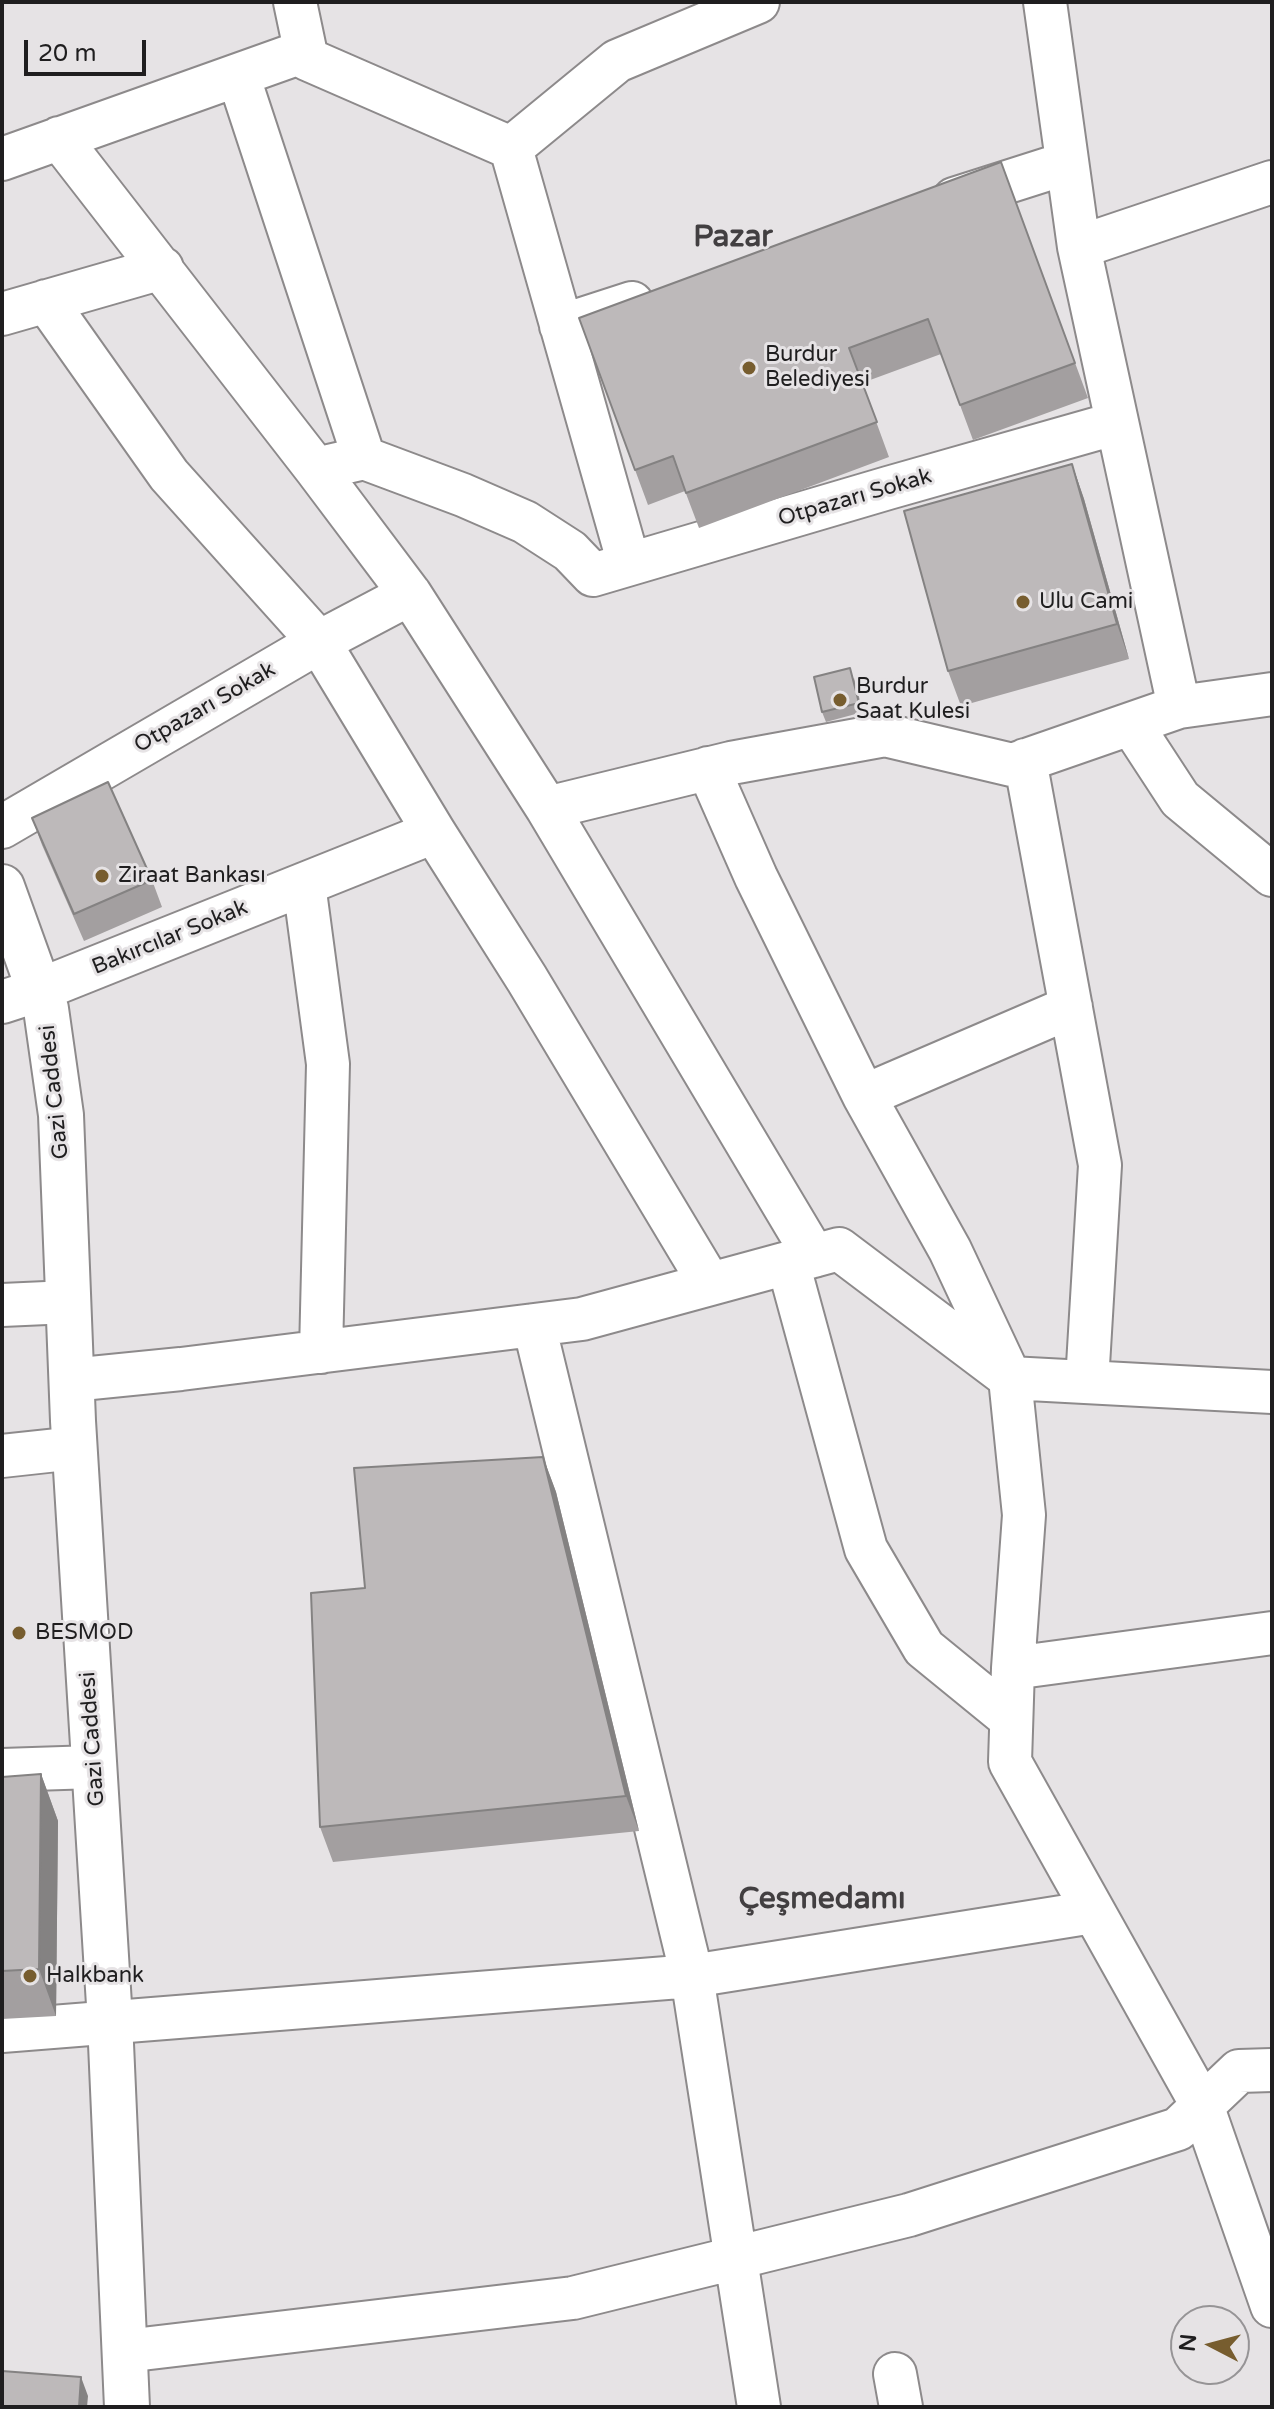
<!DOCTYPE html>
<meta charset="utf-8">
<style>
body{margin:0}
#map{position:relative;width:1274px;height:2409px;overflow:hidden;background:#e6e3e5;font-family:"Varela Round",sans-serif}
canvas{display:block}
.frame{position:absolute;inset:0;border:4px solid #1f1e1f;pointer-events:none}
.north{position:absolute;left:1170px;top:2305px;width:80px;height:80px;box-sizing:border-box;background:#e6e3e5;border:2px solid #969496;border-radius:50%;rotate:276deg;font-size:22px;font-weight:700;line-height:32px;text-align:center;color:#1f1e1f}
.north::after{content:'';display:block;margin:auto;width:28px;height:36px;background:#775d2f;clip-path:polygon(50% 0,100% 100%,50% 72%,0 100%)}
.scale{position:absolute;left:24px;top:40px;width:122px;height:36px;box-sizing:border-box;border:4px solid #1f1e1f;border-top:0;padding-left:10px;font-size:24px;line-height:28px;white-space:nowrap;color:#1f1e1f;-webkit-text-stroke:6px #e6e3e5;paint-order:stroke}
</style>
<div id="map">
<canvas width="1274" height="2409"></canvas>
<div class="frame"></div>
<div class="north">N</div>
<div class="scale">20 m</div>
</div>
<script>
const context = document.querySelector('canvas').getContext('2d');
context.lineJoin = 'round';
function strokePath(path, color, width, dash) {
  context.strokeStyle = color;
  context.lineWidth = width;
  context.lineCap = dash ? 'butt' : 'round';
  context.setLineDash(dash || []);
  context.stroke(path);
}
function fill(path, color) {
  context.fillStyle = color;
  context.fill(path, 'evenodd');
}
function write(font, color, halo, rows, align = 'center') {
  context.font = font + ' "Varela Round",sans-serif';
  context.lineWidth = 6;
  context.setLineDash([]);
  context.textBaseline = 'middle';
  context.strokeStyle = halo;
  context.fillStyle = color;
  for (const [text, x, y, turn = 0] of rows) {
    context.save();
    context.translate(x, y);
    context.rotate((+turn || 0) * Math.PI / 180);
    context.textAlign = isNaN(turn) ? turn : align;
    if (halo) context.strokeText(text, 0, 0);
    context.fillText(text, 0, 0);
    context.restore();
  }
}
const minor = new Path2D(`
 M 295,2 L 307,59 L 511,148
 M 1045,2 L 1079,247 L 1179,707
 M 238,75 L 364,458
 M 59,138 L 316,469 L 410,594 L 547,808 L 814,1256
 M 511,148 L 629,564
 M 511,148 L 617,61 L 758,2
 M 2,159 L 305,51
 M 954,199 L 1067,163
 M 1079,247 L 1272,182
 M 46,301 L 169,475 L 319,642 L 434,832 L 527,979 L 710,1284
 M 2,314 L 162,268
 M 561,326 L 632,303
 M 316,469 L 364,458 L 463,495 L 525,522 L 570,551 L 593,575 L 888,488 L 1117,423
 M 1131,724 L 1180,799 L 1272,875
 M 1025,760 L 1100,1165 L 1087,1382
 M 708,768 L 756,877 L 864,1096 L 950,1250 L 1010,1378 L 1024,1515 L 1013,1668 L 1010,1762 L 1202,2105 L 1272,2306
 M 547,808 L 731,763 L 885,735 L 1012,765 L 1179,707 L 1272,694
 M 2,827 L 319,642 L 410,594
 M 304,884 L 328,1064 L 321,1352
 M 2,1002 L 39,990 L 434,832
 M 864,1096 L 1071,1007
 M 788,1263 L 866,1549 L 924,1648 L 1011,1719
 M 2,1305 L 69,1302
 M 534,1325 L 692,1976 L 759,2407
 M 71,1380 L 181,1369 L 582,1319 L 839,1249 L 1010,1378 L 1272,1392
 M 2,1456 L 75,1448
 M 1013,1668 L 1272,1633
 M 2,1770 L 94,1767
 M 2,2031 L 692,1976 L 1093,1912
 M 125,2351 L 573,2298 L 909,2215 L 1178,2129 L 1239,2071 L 1272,2070
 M 895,2374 L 901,2407`);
const secondary = new Path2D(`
 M 2,887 L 46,1009 L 61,1115 L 73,1421 L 110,2021 L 127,2407`);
strokePath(minor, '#8d8a8b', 46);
strokePath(secondary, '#8d8a8b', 48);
strokePath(minor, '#fff', 42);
strokePath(secondary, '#fff', 44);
fill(new Path2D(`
 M 1001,162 L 1088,398 L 973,440 L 941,354 L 862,383 L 889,457 L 699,528 L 685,491 L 648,505 L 579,318 Z
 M 1072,464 L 1084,499 L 1129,659 L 961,706 L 948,671 Z
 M 854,678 L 863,712 L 826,722 L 822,712 Z
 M 32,818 L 152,880 L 162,907 L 84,941 L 42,845 Z
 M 543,1457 L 556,1492 L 639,1831 L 333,1862 L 320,1827 Z
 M 41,1774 L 58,1821 L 56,2016 L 2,2019 L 2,1777 Z`), '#a39fa0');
fill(new Path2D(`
 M 1072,464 L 1084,499 L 1129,659 L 1117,624 Z
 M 543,1457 L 556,1492 L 639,1831 L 626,1796 Z
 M 41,1774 L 58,1821 L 56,2016 L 39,1969 Z
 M 81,2377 L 88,2396 L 87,2407 L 79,2407 Z`), '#848282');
const building = new Path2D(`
 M 1001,162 L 1075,363 L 960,405 L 928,319 L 849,348 L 877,422 L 686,493 L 673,456 L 635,470 L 579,318 Z
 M 1072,464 L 1117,624 L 948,671 L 904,511 Z
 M 850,668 L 859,703 L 822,712 L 814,677 Z
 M 108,782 L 152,880 L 74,914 L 32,818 Z
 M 543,1457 L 626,1796 L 320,1827 L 311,1593 L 365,1588 L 354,1468 Z
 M 41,1774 L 39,1969 L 2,1971 L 2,1777 Z
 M 2,2371 L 81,2377 L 79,2407 L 2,2407 Z`);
fill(building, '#bdb9ba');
strokePath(building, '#848282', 2);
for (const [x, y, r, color] of [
 [749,368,8,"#775d2f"],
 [1023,602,8,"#775d2f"],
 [840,700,8,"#775d2f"],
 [102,876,8,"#775d2f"],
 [19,1633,8,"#775d2f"],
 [30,1976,8,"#775d2f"]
]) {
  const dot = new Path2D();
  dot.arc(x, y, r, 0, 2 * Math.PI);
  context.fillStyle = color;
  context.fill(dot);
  strokePath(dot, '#e6e3e5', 3);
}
write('22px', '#1f1e1f', '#e6e3e5', [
 ["Burdur",765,355],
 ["Belediyesi",765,380],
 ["Ulu Cami",1039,602],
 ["Burdur",856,687],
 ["Saat Kulesi",856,712],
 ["Ziraat Bankası",118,876],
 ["BESMOD",35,1633],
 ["Halkbank",46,1976]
], 'left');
write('22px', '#1f1e1f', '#e6e3e5', [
 ["Otpazarı Sokak",855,498,-16],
 ["Otpazarı Sokak",205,708,-30],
 ["Bakırcılar Sokak",170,938,-22],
 ["Gazi Caddesi",55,1092,-96],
 ["Gazi Caddesi",93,1739,-94]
]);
write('bold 30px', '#423f41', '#e6e3e5', [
 ["Pazar",733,238],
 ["Çeşmedamı",822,1900]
]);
</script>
